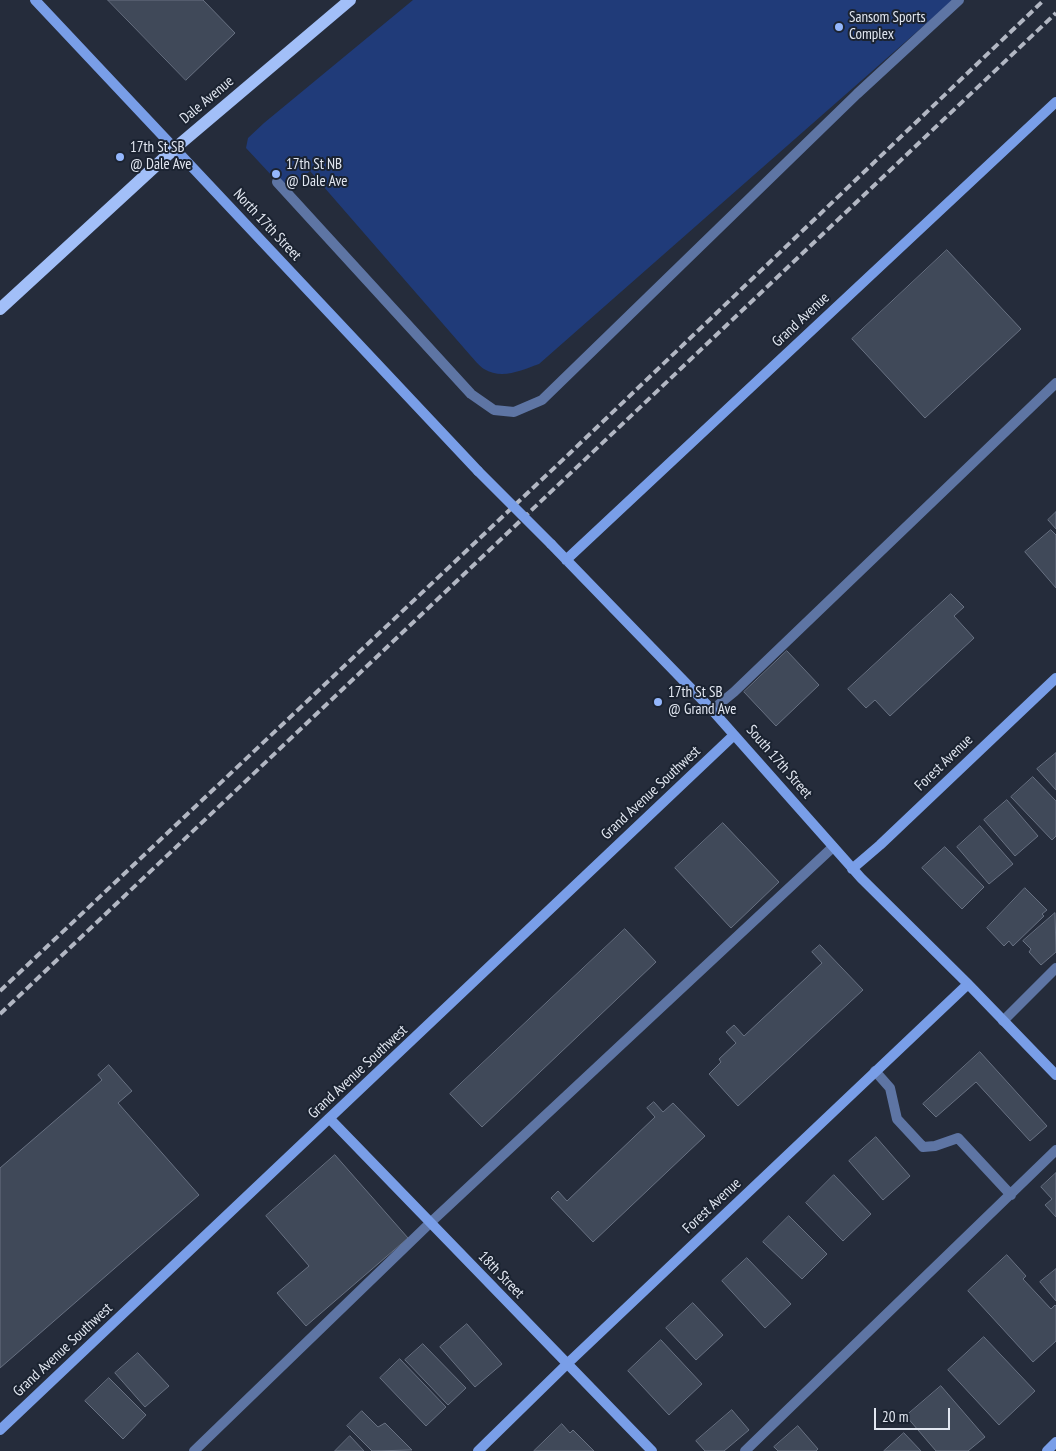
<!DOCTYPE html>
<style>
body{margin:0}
#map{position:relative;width:1056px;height:1451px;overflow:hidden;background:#252c3b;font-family:"PT Sans Narrow",sans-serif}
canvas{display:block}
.scale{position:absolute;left:874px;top:1408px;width:76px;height:22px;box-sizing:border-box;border:2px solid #e2e7f1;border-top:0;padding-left:6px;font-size:15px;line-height:18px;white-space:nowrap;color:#e2e7f1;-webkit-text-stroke:4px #1b2331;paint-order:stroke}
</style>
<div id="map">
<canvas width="1056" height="1451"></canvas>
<div class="scale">20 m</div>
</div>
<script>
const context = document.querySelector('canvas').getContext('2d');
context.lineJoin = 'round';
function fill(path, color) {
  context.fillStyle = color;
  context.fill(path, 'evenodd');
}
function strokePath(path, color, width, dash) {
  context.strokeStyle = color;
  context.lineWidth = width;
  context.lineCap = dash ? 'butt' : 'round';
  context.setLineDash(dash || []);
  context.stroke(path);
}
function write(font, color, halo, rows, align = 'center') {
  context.font = font + ' "PT Sans Narrow",sans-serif';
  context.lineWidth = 4;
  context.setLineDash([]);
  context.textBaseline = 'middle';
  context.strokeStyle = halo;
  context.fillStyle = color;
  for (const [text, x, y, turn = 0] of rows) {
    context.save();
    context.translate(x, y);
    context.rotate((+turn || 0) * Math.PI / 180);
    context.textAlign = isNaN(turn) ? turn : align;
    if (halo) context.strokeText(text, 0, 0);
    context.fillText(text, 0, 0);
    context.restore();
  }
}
fill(new Path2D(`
 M 413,0 L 953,0 L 539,364 C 522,370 502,380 484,369 C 479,366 474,359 470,355 L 310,171 L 287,192 L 246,148 L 248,138 L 264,123 Z`), '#203b79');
const building = new Path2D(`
 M 108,0 L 203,0 L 235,33 L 186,80 Z
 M 947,250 L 1021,329 L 925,418 L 852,339 Z
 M 1056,512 L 1056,529 L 1048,520 Z
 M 1051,530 L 1056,535 L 1056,588 L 1025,552 Z
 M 951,594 L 964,607 L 954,616 L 974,638 L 890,716 L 875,700 L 866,708 L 848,689 Z
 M 787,651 L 819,685 L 776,726 L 744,692 Z
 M 1056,753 L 1056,790 L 1037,769 Z
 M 1033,777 L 1056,801 L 1056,836 L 1052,840 L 1011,797 Z
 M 1007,800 L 1038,836 L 1015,856 L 984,820 Z
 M 723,823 L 779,882 L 731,928 L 675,868 Z
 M 980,826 L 1013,864 L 989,884 L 957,847 Z
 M 945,847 L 984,887 L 962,909 L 922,868 Z
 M 1025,888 L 1047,910 L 1042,914 L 1044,916 L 1013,946 L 1009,941 L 1004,946 L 987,928 Z
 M 1055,913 L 1056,952 L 1041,965 L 1029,952 L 1031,949 L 1023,941 Z
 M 625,929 L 656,962 L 482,1127 L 450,1094 Z
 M 820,945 L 863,990 L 738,1106 L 709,1074 L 721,1062 L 719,1059 L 736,1043 L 726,1032 L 734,1025 L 744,1036 L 822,963 L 812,952 Z
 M 980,1052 L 1047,1126 L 1030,1141 L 976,1082 L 936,1117 L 923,1104 Z
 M 109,1065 L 132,1091 L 118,1103 L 199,1195 L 0,1368 L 0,1168 L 102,1080 L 98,1075 Z
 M 654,1102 L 663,1112 L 673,1103 L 705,1136 L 593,1242 L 551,1198 L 558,1191 L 567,1201 L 655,1117 L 647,1108 Z
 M 876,1137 L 910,1176 L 883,1200 L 849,1161 Z
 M 335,1155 L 408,1238 L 306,1326 L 277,1293 L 309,1266 L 266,1216 Z
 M 1056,1173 L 1056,1217 L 1045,1205 L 1052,1199 L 1041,1187 Z
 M 834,1175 L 871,1214 L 843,1241 L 806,1203 Z
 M 789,1216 L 827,1254 L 802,1279 L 763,1242 Z
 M 1007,1255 L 1026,1276 L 1023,1279 L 1051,1309 L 1055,1305 L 1056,1306 L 1056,1341 L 1033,1362 L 968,1291 Z
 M 747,1258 L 791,1304 L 765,1328 L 722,1281 Z
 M 1056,1269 L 1056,1301 L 1040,1282 Z
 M 693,1303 L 723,1335 L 696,1360 L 666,1328 Z
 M 467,1324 L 502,1364 L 475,1387 L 440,1347 Z
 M 984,1337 L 1035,1391 L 999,1425 L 948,1370 Z
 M 661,1340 L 702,1384 L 669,1415 L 628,1371 Z
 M 423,1344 L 466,1388 L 448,1405 L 405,1360 Z
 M 138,1353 L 169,1386 L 145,1407 L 115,1373 Z
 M 400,1359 L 446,1407 L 426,1426 L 380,1378 Z
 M 109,1378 L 146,1415 L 123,1439 L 85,1401 Z
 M 941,1386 L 985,1437 L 968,1451 L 936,1451 L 906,1416 Z
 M 732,1410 L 749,1430 L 724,1451 L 705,1451 L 696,1441 Z
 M 362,1411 L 378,1427 L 385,1423 L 412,1450 L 372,1451 L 347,1426 Z
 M 562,1424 L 570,1433 L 573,1430 L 594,1451 L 534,1451 Z
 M 798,1426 L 818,1449 L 816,1451 L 778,1451 L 774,1447 Z
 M 904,1433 L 921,1451 L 884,1451 Z
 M 350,1436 L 364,1451 L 335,1451 Z`);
fill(building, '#404959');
strokePath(building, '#687182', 1);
strokePath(new Path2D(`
 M 277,182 L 471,394 L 494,410 L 514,412 L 542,400 L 857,94 L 959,0
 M 712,710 L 734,692 L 1056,383
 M 1003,1021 L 1056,968
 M 875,1071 L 890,1088 L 897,1119 L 923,1147 L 935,1146 L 958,1138 L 1011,1195
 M 194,1451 L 430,1223 L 833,847
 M 745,1451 L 1056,1150`), '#5e75a4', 10);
strokePath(new Path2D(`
 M 35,0 L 478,471
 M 551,544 L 712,710 L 861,878 L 968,984 L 1056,1075
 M 566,560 L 1056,102
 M 852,869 L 880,845 L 1056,678
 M 330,1119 L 652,1451
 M 0,1430 L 734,735
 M 478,1451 L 567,1364 L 968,984
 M 1047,1451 L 1056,1442`), '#799ee8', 10);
strokePath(new Path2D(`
 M 0,309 L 174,149 L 350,0`), '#a2bff8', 12);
strokePath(new Path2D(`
 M 0,991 L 570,453 L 1044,0
 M 0,1014 L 1056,13`), '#b2b7c3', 4, [8, 4]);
strokePath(new Path2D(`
 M 478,471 L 551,544`), '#799ee8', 10);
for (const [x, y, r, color] of [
 [839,27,5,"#94b7fd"],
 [120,157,5,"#94b7fd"],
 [276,174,5,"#94b7fd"],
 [658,702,5,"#94b7fd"]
]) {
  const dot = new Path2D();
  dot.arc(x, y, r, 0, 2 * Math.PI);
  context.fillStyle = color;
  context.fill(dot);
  strokePath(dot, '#1b2331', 2);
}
write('15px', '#e2e7f1', '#1b2331', [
 ["Sansom Sports",849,18],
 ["Complex",849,35],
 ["17th St SB",130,148],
 ["@ Dale Ave",130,165],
 ["17th St NB",286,165],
 ["@ Dale Ave",286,182],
 ["17th St SB",668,693],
 ["@ Grand Ave",668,710]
], 'left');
write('15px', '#e2e7f1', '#1b2331', [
 ["Dale Avenue",207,100,-40],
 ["North 17th Street",267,225,47],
 ["Grand Avenue",801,320,-43],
 ["South 17th Street",779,762,49],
 ["Forest Avenue",944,763,-44],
 ["Grand Avenue Southwest",651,793,-43],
 ["Grand Avenue Southwest",358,1072,-43],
 ["Forest Avenue",712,1206,-43],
 ["18th Street",501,1275,46],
 ["Grand Avenue Southwest",63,1350,-43]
]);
</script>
